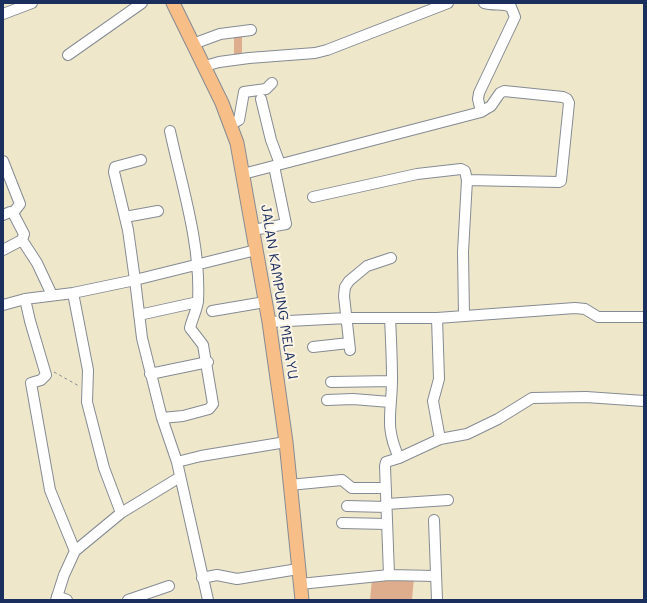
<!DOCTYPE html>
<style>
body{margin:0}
#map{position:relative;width:647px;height:603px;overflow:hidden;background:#efe7ca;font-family:Mali,sans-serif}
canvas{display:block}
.frame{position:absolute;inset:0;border:4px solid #1b2f5e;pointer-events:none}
</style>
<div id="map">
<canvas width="647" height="603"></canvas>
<div class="frame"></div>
</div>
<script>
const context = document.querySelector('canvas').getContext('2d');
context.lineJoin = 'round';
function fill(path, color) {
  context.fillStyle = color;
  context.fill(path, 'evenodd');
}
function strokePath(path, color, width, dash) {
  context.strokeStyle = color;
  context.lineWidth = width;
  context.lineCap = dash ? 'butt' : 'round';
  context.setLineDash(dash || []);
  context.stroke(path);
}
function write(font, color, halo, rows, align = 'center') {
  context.font = font + ' Mali,sans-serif';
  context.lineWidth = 4;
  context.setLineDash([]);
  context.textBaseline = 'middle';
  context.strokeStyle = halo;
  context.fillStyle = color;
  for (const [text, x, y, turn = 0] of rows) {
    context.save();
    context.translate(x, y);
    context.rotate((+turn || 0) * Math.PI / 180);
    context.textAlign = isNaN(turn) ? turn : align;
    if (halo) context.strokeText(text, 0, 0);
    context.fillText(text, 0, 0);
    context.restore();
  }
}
fill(new Path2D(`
 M 234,35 L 242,35 L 242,55 L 234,55 Z
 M 414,577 L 412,600 L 370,600 L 372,579 Z`), '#ddad8d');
const minor = new Path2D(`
 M 3,14 L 32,3
 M 193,44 L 220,34 L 251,30
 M 68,55 L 142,3
 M 205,66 L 219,62 L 249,58 L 315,53 L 327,50 L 448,3
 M 261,99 L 271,140 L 280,164
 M 481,112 L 478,99 L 479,93 L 515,17 L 511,7 C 503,3 494,6 484,3
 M 230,125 L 239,120 L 244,92 L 266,89 L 272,83
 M 3,161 L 20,204 L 13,213
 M 243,174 L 481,112 L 491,106 L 500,93 L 504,91 L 563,97 L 567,99 L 569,103 L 561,181 L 559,182 L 467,180 L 463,252 L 464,316
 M 313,197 L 417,174 L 461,169 L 465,171 L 467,180
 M 3,215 L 10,212 L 13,213 L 24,234 L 22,240 L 3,250
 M 125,217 L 158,211
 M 253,230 L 286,224 L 274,166
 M 22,240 L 37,263 L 52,295
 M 73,293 L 88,370 L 87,402 L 104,468 L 121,513
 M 25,299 L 30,321 L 46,375 L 41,380 L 31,383 L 50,490 L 75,551
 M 3,305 L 25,299 L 73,293 L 135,280 L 128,230 L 114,172 L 115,167 L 141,160
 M 212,311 L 265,302
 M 139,315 L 198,302
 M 390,318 C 391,338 392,359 392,379 C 392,412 384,425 399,458
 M 437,318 L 439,379 L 433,401 L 440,439
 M 269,322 L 347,318 L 437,318 L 575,308 L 585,309 L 598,317 L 644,317
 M 313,347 L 349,343
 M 350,350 L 344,296 L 345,287 L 349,281 L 367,266 L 391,258
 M 150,374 L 208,362
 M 331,382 L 392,381
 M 327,400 L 353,399 L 390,402
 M 162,418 L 183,416 L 209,409 L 213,404 L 203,345 L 190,328 C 192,319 197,310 198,301 C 201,244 182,187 170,131
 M 177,462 L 201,456 L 286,442
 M 289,485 L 342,480 L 352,488 L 386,488
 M 387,504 L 448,500
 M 347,506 L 387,507
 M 434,520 L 437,600
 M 342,523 L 387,524
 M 389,575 L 385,466 L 386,462 L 399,458 L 440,439 L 467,434 L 498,419 L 532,398 L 586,397 L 644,401
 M 202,578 L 217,575 L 237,579 L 298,569
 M 300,584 L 389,575 L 435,576
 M 57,596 L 67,600
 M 56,600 L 64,575 L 75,551 L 121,513 L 180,477
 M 128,600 L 169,586
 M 208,600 L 177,462 L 162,418 L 142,338 L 135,280 L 256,250`);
const major = new Path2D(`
 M 173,3 L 222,103 L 237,143 L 269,322 L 286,442 L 302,600`);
strokePath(minor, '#858b94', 12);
strokePath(major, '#858b94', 15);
strokePath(new Path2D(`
 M 54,372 L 79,386`), '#858b94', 1, [3, 3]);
strokePath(minor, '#fff', 10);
strokePath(major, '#f7be87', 13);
write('14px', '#1b2f5e', '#fcf5e5', [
 ["JALAN KAMPUNG MELAYU",279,292,81]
]);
</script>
